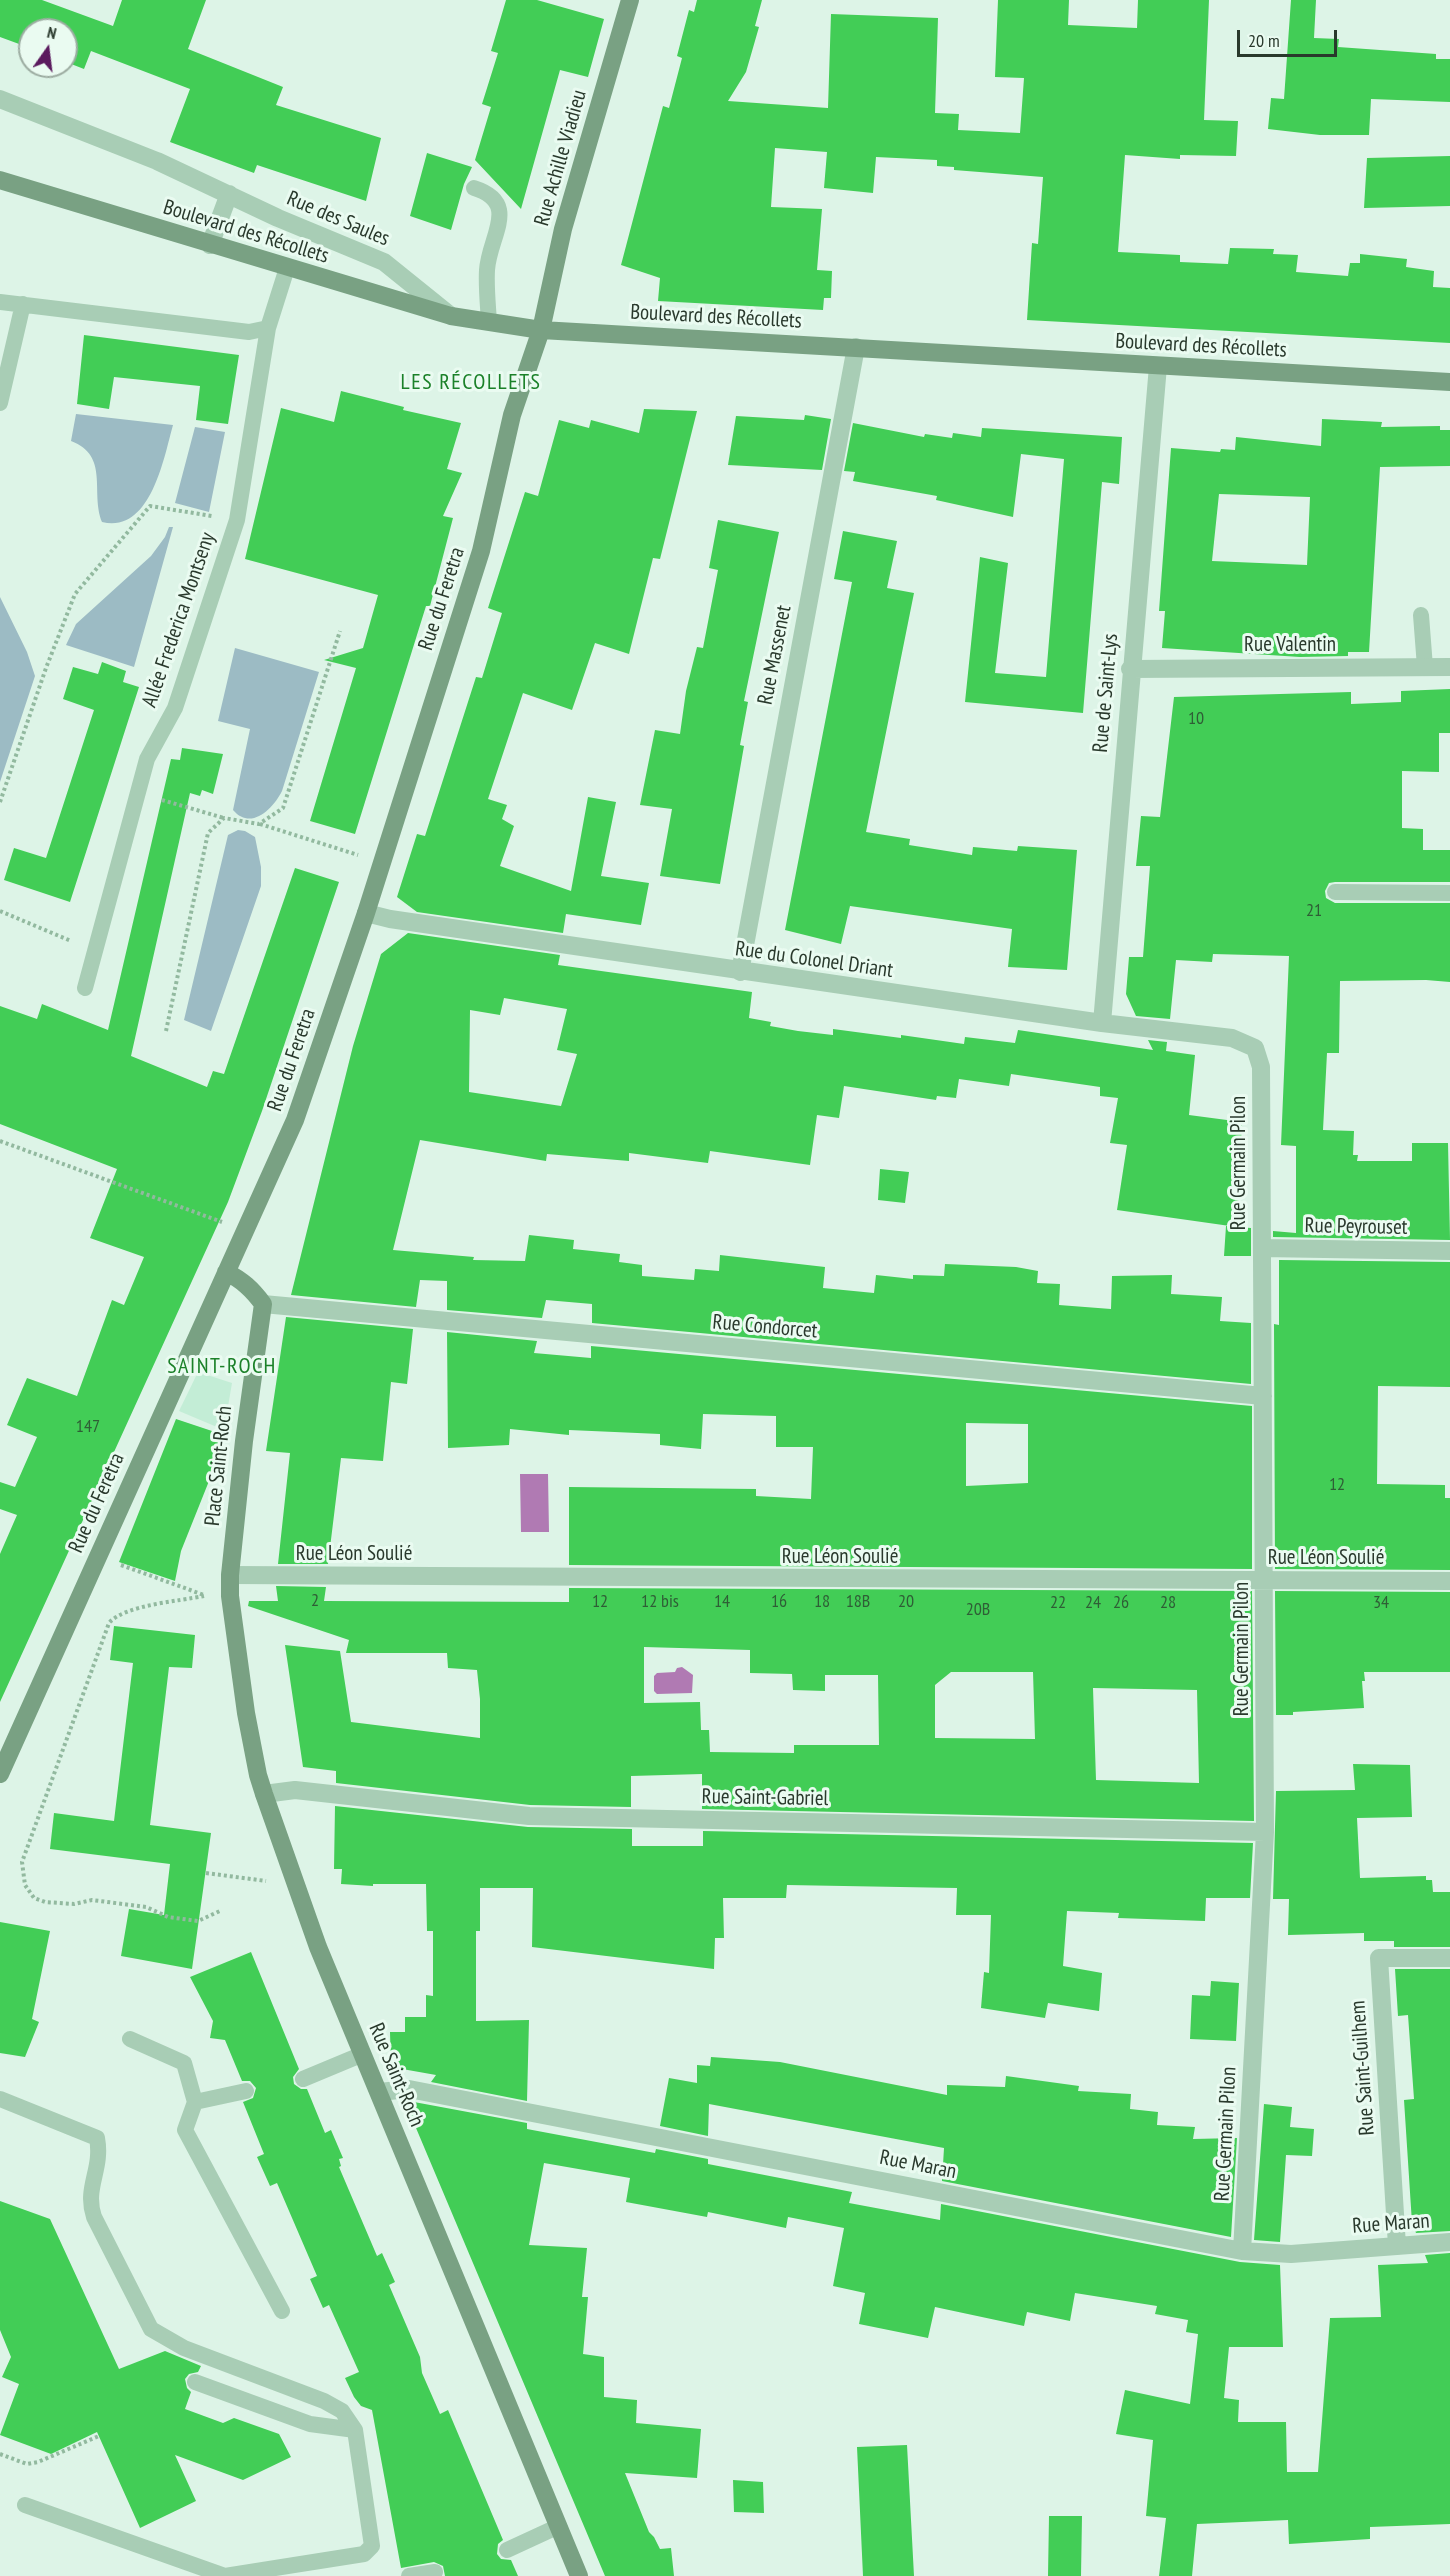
<!DOCTYPE html>
<meta charset="utf-8">
<style>
body{margin:0}
#map{position:relative;width:1450px;height:2576px;overflow:hidden;background:#ddf4e7;font-family:"PT Sans Narrow",sans-serif}
canvas{display:block}
.north{position:absolute;left:18px;top:18px;width:60px;height:60px;box-sizing:border-box;background:#eafbf1;border:2px solid #9dada2;border-radius:50%;rotate:14deg;font-size:16px;font-weight:700;line-height:24px;text-align:center;color:#29392c}
.north::after{content:'';display:block;margin:auto;width:21px;height:27px;background:#5b1b5e;clip-path:polygon(50% 0,100% 100%,50% 72%,0 100%)}
.scale{position:absolute;left:1237px;top:30px;width:100px;height:27px;box-sizing:border-box;border:3px solid #29392c;border-top:0;padding-left:8px;font-size:18px;line-height:21px;white-space:nowrap;color:#29392c;-webkit-text-stroke:4px #eafbf1;paint-order:stroke}
</style>
<div id="map">
<canvas width="1450" height="2576"></canvas>
<div class="north">N</div>
<div class="scale">20 m</div>
</div>
<script>
const context = document.querySelector('canvas').getContext('2d');
context.lineJoin = 'round';
function fill(path, color) {
  context.fillStyle = color;
  context.fill(path, 'evenodd');
}
function strokePath(path, color, width, dash) {
  context.strokeStyle = color;
  context.lineWidth = width;
  context.lineCap = dash ? 'butt' : 'round';
  context.setLineDash(dash || []);
  context.stroke(path);
}
function write(font, color, halo, rows, align = 'center') {
  context.font = font + ' "PT Sans Narrow",sans-serif';
  context.lineWidth = 6;
  context.setLineDash([]);
  context.textBaseline = 'middle';
  context.strokeStyle = halo;
  context.fillStyle = color;
  for (const [text, x, y, turn = 0] of rows) {
    context.save();
    context.translate(x, y);
    context.rotate((+turn || 0) * Math.PI / 180);
    context.textAlign = isNaN(turn) ? turn : align;
    if (halo) context.strokeText(text, 0, 0);
    context.fillText(text, 0, 0);
    context.restore();
  }
}
fill(new Path2D(`
 M 76,414 L 173,425 C 164,457 151,534 102,522 C 90,492 110,456 71,441 Z
 M 195,427 L 225,432 L 209,512 L 175,503 Z
 M 169,527 L 173,527 L 134,667 L 66,645 L 76,624 L 151,556 L 165,537 Z
 M 0,597 L 27,652 L 35,676 L 0,782 Z
 M 235,648 L 319,672 L 282,791 C 273,809 251,831 233,810 L 250,729 L 218,721 Z
 M 238,830 L 245,831 L 255,837 L 261,867 L 261,886 L 211,1031 L 184,1020 L 228,835 Z`), '#9cbbc4');
fill(new Path2D(`
 M 198,1372 L 232,1383 L 224,1430 L 179,1411 Z`), '#c3edd6');
fill(new Path2D(`
 M 520,1474 L 548,1474 L 549,1532 L 521,1532 Z
 M 682,1667 L 693,1675 L 692,1693 L 657,1694 L 654,1691 L 654,1676 L 657,1673 L 675,1672 L 677,1668 Z`), '#b07ab3');
fill(new Path2D(`
 M 0,0 L 42,0 L 113,26 L 122,0 L 206,0 L 188,49 L 283,87 L 276,105 L 381,138 L 366,201 L 257,165 L 254,173 L 170,142 L 190,89 L 91,51 L 84,69 L 66,62 L 66,30 L 30,30 L 30,48 L 0,37 Z
 M 506,0 L 537,0 L 604,19 L 588,77 L 560,70 L 521,209 L 475,160 L 491,107 L 482,104 L 498,53 L 491,51 Z
 M 697,0 L 762,0 L 755,26 L 759,27 L 746,72 L 728,101 L 828,108 L 831,14 L 938,18 L 935,113 L 959,114 L 958,130 L 1020,133 L 1024,78 L 995,77 L 998,0 L 1069,0 L 1068,25 L 1137,28 L 1138,0 L 1209,0 L 1204,120 L 1238,121 L 1236,156 L 1180,155 L 1180,159 L 1125,155 L 1118,252 L 1180,255 L 1180,262 L 1228,264 L 1230,248 L 1274,249 L 1273,254 L 1298,255 L 1296,272 L 1348,276 L 1350,263 L 1360,263 L 1360,254 L 1407,259 L 1406,267 L 1434,271 L 1433,287 L 1450,288 L 1450,343 L 1027,320 L 1032,243 L 1038,244 L 1043,177 L 954,170 L 954,167 L 937,166 L 937,160 L 876,157 L 873,193 L 824,188 L 827,152 L 775,148 L 771,207 L 822,209 L 817,270 L 832,271 L 831,298 L 824,298 L 823,310 L 658,301 L 660,278 L 621,265 L 663,106 L 669,108 L 682,58 L 677,56 L 689,10 L 694,12 Z
 M 1291,0 L 1316,0 L 1314,38 L 1339,39 L 1338,47 L 1436,54 L 1436,59 L 1450,59 L 1450,102 L 1371,99 L 1369,135 L 1320,135 L 1268,129 L 1271,98 L 1284,99 Z
 M 427,153 L 472,167 L 464,184 L 451,230 L 410,216 Z
 M 1450,156 L 1450,206 L 1364,208 L 1367,158 Z
 M 84,335 L 239,355 L 228,424 L 196,420 L 200,386 L 114,377 L 109,409 L 77,404 Z
 M 341,391 L 404,407 L 403,410 L 461,423 L 447,469 L 462,473 L 443,516 L 453,518 L 430,606 L 426,606 L 355,834 L 310,821 L 356,668 L 324,660 L 363,648 L 378,595 L 245,559 L 281,408 L 334,422 Z
 M 644,409 L 697,411 L 660,559 L 653,558 L 629,654 L 595,643 L 572,710 L 523,693 L 488,799 L 507,805 L 502,819 L 514,826 L 500,866 L 571,891 L 588,797 L 616,802 L 601,876 L 649,883 L 641,925 L 566,914 L 563,933 L 417,912 L 397,897 L 417,834 L 425,836 L 476,677 L 482,678 L 502,613 L 488,608 L 525,492 L 538,496 L 559,420 L 589,428 L 591,420 L 639,433 Z
 M 805,415 L 831,419 L 822,470 L 728,465 L 736,416 L 804,420 Z
 M 1322,419 L 1382,422 L 1381,427 L 1440,426 L 1440,430 L 1450,430 L 1450,466 L 1380,467 L 1369,652 L 1348,652 L 1348,656 L 1300,657 L 1162,648 L 1165,611 L 1159,611 L 1171,448 L 1220,452 L 1221,449 L 1235,450 L 1236,437 L 1321,446 ZM 1219,494 L 1310,497 L 1307,565 L 1212,561 Z
 M 853,423 L 924,437 L 925,434 L 952,438 L 953,433 L 981,437 L 982,428 L 1122,437 L 1119,484 L 1102,482 L 1083,713 L 965,702 L 980,557 L 1008,563 L 995,673 L 1046,677 L 1064,459 L 1021,454 L 1013,517 L 936,500 L 937,496 L 853,481 L 855,472 L 844,471 Z
 M 718,520 L 779,532 L 744,701 L 748,702 L 740,745 L 744,746 L 720,884 L 660,876 L 672,809 L 640,805 L 655,730 L 680,734 L 686,691 L 697,647 L 703,648 L 718,570 L 709,568 Z
 M 843,531 L 897,541 L 887,588 L 914,593 L 866,832 L 910,839 L 909,845 L 972,855 L 973,847 L 1017,851 L 1018,846 L 1077,850 L 1067,970 L 1008,967 L 1012,929 L 850,906 L 841,944 L 785,930 L 852,582 L 834,579 Z
 M 102,662 L 126,671 L 123,682 L 139,687 L 70,902 L 4,880 L 14,848 L 46,858 L 94,710 L 63,699 L 73,667 L 98,674 Z
 M 1450,689 L 1450,733 L 1439,733 L 1439,772 L 1402,771 L 1402,828 L 1423,829 L 1423,850 L 1450,850 L 1450,882 L 1335,882 L 1329,883 L 1325,891 L 1326,898 L 1335,903 L 1450,903 L 1450,982 L 1426,980 L 1340,981 L 1339,1053 L 1327,1053 L 1323,1130 L 1354,1131 L 1353,1155 L 1358,1155 L 1357,1161 L 1412,1161 L 1412,1143 L 1448,1143 L 1450,1240 L 1273,1237 L 1273,1231 L 1296,1233 L 1296,1146 L 1281,1145 L 1289,956 L 1213,954 L 1212,962 L 1176,960 L 1170,1019 L 1136,1016 L 1126,994 L 1129,957 L 1143,957 L 1150,866 L 1136,866 L 1141,816 L 1160,817 L 1174,697 L 1351,692 L 1351,704 L 1401,702 L 1401,691 Z
 M 182,748 L 223,754 L 213,794 L 202,790 L 200,796 L 190,793 L 131,1056 L 207,1087 L 213,1071 L 224,1074 L 295,868 L 339,882 L 262,1111 L 228,1202 L 0,1702 L 0,1554 L 17,1515 L 0,1509 L 0,1482 L 15,1487 L 37,1437 L 7,1425 L 27,1378 L 77,1396 L 112,1300 L 124,1305 L 144,1257 L 90,1238 L 117,1169 L 0,1124 L 0,1006 L 37,1019 L 42,1004 L 108,1030 L 171,759 L 180,760 Z
 M 408,933 L 560,955 L 558,965 L 752,992 L 749,1018 L 771,1022 L 770,1026 L 798,1031 L 833,1035 L 833,1029 L 901,1038 L 901,1035 L 964,1044 L 965,1037 L 1015,1043 L 1018,1030 L 1153,1050 L 1148,1040 L 1167,1042 L 1166,1051 L 1195,1055 L 1189,1115 L 1242,1122 L 1240,1173 L 1237,1227 L 1117,1210 L 1127,1145 L 1110,1143 L 1118,1098 L 1100,1096 L 1100,1087 L 1011,1074 L 1009,1086 L 959,1079 L 956,1098 L 937,1096 L 936,1100 L 844,1086 L 839,1118 L 817,1115 L 810,1165 L 710,1151 L 708,1163 L 629,1153 L 629,1161 L 547,1154 L 546,1161 L 420,1140 L 393,1250 L 474,1257 L 473,1260 L 525,1261 L 529,1235 L 574,1240 L 573,1249 L 620,1254 L 619,1262 L 642,1265 L 642,1276 L 694,1280 L 695,1269 L 719,1271 L 720,1255 L 825,1267 L 823,1288 L 874,1293 L 876,1275 L 913,1279 L 913,1275 L 944,1276 L 945,1264 L 1016,1267 L 1038,1271 L 1037,1283 L 1060,1284 L 1059,1305 L 1111,1309 L 1112,1276 L 1172,1275 L 1171,1294 L 1222,1297 L 1220,1321 L 1251,1323 L 1251,1384 L 592,1323 L 592,1304 L 546,1300 L 542,1318 L 447,1310 L 447,1281 L 420,1280 L 416,1307 L 291,1295 L 353,1046 L 381,954 ZM 504,998 L 567,1009 L 557,1050 L 577,1054 L 561,1106 L 469,1092 L 470,1010 L 500,1015 Z
 M 880,1169 L 909,1172 L 905,1203 L 878,1200 Z
 M 1226,1226 L 1251,1228 L 1251,1256 L 1224,1256 Z
 M 1279,1260 L 1450,1262 L 1450,1387 L 1378,1386 L 1377,1484 L 1445,1485 L 1445,1498 L 1450,1498 L 1450,1570 L 1275,1569 L 1274,1324 L 1279,1325 Z
 M 286,1317 L 413,1329 L 407,1384 L 391,1382 L 383,1461 L 341,1458 L 328,1564 L 278,1564 L 290,1453 L 266,1451 Z
 M 447,1332 L 537,1341 L 534,1353 L 591,1358 L 591,1346 L 1252,1406 L 1252,1569 L 569,1565 L 569,1487 L 756,1489 L 756,1496 L 811,1499 L 813,1447 L 776,1447 L 776,1416 L 703,1414 L 701,1449 L 660,1445 L 660,1434 L 569,1430 L 569,1435 L 510,1429 L 509,1445 L 448,1448 ZM 966,1423 L 1028,1424 L 1028,1483 L 966,1486 Z
 M 176,1419 L 221,1434 L 213,1471 L 181,1551 L 175,1581 L 119,1562 Z
 M 276,1586 L 326,1587 L 324,1601 L 569,1602 L 569,1588 L 1252,1591 L 1254,1821 L 702,1809 L 702,1774 L 631,1776 L 631,1807 L 530,1805 L 336,1783 L 336,1771 L 303,1767 L 285,1645 L 340,1651 L 351,1722 L 480,1738 L 480,1699 L 477,1670 L 448,1668 L 447,1653 L 346,1653 L 349,1640 L 248,1606 L 249,1601 L 278,1601 ZM 644,1647 L 750,1650 L 750,1673 L 792,1674 L 793,1690 L 825,1691 L 825,1675 L 878,1675 L 879,1745 L 794,1745 L 794,1753 L 710,1752 L 709,1730 L 701,1730 L 700,1702 L 644,1703 ZM 951,1672 L 1033,1672 L 1035,1739 L 935,1738 L 935,1685 ZM 1093,1688 L 1197,1690 L 1199,1783 L 1096,1780 Z
 M 1275,1591 L 1450,1592 L 1450,1672 L 1364,1672 L 1365,1681 L 1362,1681 L 1364,1708 L 1293,1712 L 1293,1715 L 1276,1715 Z
 M 114,1626 L 195,1635 L 192,1668 L 169,1667 L 150,1825 L 211,1833 L 192,1969 L 121,1956 L 129,1909 L 164,1915 L 170,1864 L 50,1849 L 54,1813 L 114,1821 L 133,1663 L 110,1660 Z
 M 1353,1764 L 1410,1765 L 1412,1817 L 1357,1818 L 1360,1878 L 1426,1876 L 1426,1880 L 1432,1880 L 1433,1892 L 1450,1892 L 1450,1947 L 1394,1947 L 1394,1941 L 1364,1941 L 1364,1933 L 1288,1935 L 1289,1899 L 1273,1899 L 1276,1791 L 1355,1790 Z
 M 335,1806 L 528,1827 L 632,1829 L 632,1846 L 703,1846 L 703,1831 L 1253,1843 L 1250,1898 L 1206,1898 L 1205,1921 L 1118,1918 L 1119,1913 L 1067,1911 L 1063,1966 L 1102,1973 L 1099,2011 L 1048,2003 L 1045,2018 L 981,2008 L 984,1972 L 989,1973 L 991,1915 L 956,1915 L 957,1888 L 787,1885 L 786,1898 L 723,1898 L 724,1938 L 715,1938 L 714,1969 L 532,1947 L 533,1888 L 480,1888 L 480,1931 L 476,1931 L 476,2021 L 529,2020 L 527,2101 L 431,2082 L 436,2075 L 391,2067 L 390,2032 L 405,2032 L 405,2017 L 426,2017 L 426,1995 L 433,1996 L 433,1931 L 427,1931 L 426,1884 L 373,1884 L 373,1886 L 341,1884 L 342,1869 L 334,1869 Z
 M 0,1922 L 50,1931 L 32,2019 L 39,2022 L 25,2057 L 0,2053 Z
 M 251,1952 L 299,2069 L 293,2077 L 294,2084 L 301,2089 L 307,2089 L 325,2133 L 331,2130 L 343,2158 L 339,2159 L 341,2166 L 339,2167 L 377,2256 L 382,2253 L 395,2282 L 389,2285 L 420,2357 L 422,2373 L 440,2414 L 448,2410 L 503,2540 L 498,2544 L 497,2554 L 501,2559 L 511,2560 L 518,2576 L 445,2576 L 443,2566 L 434,2562 L 401,2568 L 372,2410 L 361,2406 L 354,2397 L 345,2378 L 359,2372 L 329,2305 L 323,2308 L 310,2279 L 317,2276 L 277,2183 L 270,2186 L 257,2157 L 264,2154 L 243,2102 L 253,2098 L 256,2088 L 250,2081 L 242,2081 L 225,2040 L 210,2038 L 213,2021 L 190,1977 Z
 M 1395,1969 L 1450,1969 L 1450,2231 L 1416,2233 L 1412,2223 L 1404,2100 L 1414,2099 L 1408,2015 L 1398,2016 Z
 M 1211,1981 L 1239,1983 L 1236,2041 L 1190,2039 L 1192,1995 L 1210,1996 Z
 M 711,2057 L 780,2062 L 947,2095 L 947,2085 L 1005,2087 L 1006,2076 L 1079,2086 L 1078,2091 L 1131,2094 L 1130,2109 L 1158,2112 L 1157,2125 L 1195,2127 L 1193,2139 L 1237,2138 L 1231,2237 L 942,2181 L 944,2148 L 709,2104 L 708,2136 L 660,2126 L 669,2078 L 697,2083 L 697,2065 L 710,2066 Z
 M 414,2102 L 527,2123 L 527,2129 L 655,2153 L 656,2149 L 708,2159 L 708,2164 L 852,2192 L 849,2203 L 940,2220 L 941,2204 L 1240,2262 L 1280,2265 L 1283,2347 L 1229,2347 L 1224,2398 L 1239,2400 L 1238,2422 L 1286,2422 L 1287,2472 L 1318,2472 L 1330,2318 L 1381,2317 L 1378,2265 L 1428,2263 L 1425,2255 L 1450,2253 L 1450,2524 L 1370,2527 L 1370,2539 L 1289,2544 L 1288,2520 L 1197,2524 L 1192,2576 L 1159,2576 L 1166,2518 L 1146,2516 L 1153,2440 L 1116,2434 L 1125,2390 L 1190,2404 L 1198,2334 L 1186,2332 L 1188,2320 L 1155,2314 L 1157,2306 L 1075,2293 L 1070,2321 L 1027,2312 L 1024,2326 L 935,2307 L 928,2338 L 859,2324 L 865,2293 L 833,2286 L 844,2228 L 788,2217 L 786,2228 L 708,2212 L 707,2217 L 626,2202 L 630,2178 L 544,2163 L 529,2245 L 587,2248 L 582,2297 L 588,2297 L 583,2354 L 604,2357 L 604,2397 L 637,2400 L 636,2423 L 701,2429 L 697,2478 L 625,2473 L 649,2532 L 654,2537 L 660,2549 L 671,2548 L 674,2576 L 605,2576 L 408,2109 Z
 M 1264,2104 L 1292,2107 L 1290,2127 L 1314,2129 L 1312,2156 L 1286,2155 L 1280,2242 L 1254,2240 Z
 M 0,2201 L 50,2219 L 119,2369 L 165,2351 L 201,2366 L 198,2372 L 189,2374 L 185,2379 L 187,2388 L 191,2392 L 185,2409 L 223,2423 L 234,2418 L 279,2434 L 291,2457 L 243,2480 L 175,2455 L 196,2501 L 140,2528 L 97,2432 L 51,2454 L 0,2435 L 19,2384 L 2,2377 L 11,2357 L 0,2330 Z
 M 907,2445 L 914,2576 L 863,2576 L 857,2447 Z
 M 733,2480 L 763,2482 L 764,2513 L 734,2512 Z
 M 1049,2516 L 1082,2516 L 1081,2576 L 1048,2576 Z`), '#42cd56');
strokePath(new Path2D(`
 M 162,800 L 224,818
 M 0,802 L 46,668 L 75,594 L 150,506 L 212,516
 M 260,824 L 358,855
 M 0,911 L 71,941
 M 166,1031 L 208,833 L 224,818 L 259,824 L 283,808 L 340,631
 M 0,1141 L 222,1222
 M 121,1565 L 204,1595
 M 204,1596 C 180,1601 124,1605 109,1623 L 22,1862 L 25,1885 L 34,1898 L 45,1902 L 74,1904 L 92,1900 L 146,1907 L 168,1917 L 198,1921 L 220,1911
 M 206,1873 L 266,1881
 M 0,2454 L 27,2464 L 38,2462 L 99,2436`), '#92b99f', 4, [3, 3]);
strokePath(new Path2D(`
 M 474,188 C 521,203 489,236 487,270 C 486,287 488,305 489,322
 M 0,302 L 249,332 L 268,328 L 287,268
 M 0,403 L 23,304
 M 1421,615 L 1425,667
 M 1335,892 L 1450,893
 M 85,988 L 147,759 L 175,708 L 237,520 L 268,328
 M 130,2039 L 184,2063 L 195,2102
 M 303,2079 L 363,2054
 M 246,2091 L 195,2102 L 185,2130 L 282,2311
 M 0,2099 L 97,2138 C 103,2170 84,2187 94,2217 L 151,2329 L 184,2348 L 324,2401 L 342,2411 L 355,2430 L 372,2546 L 364,2554 L 225,2576 L 25,2505
 M 195,2382 L 310,2424 L 355,2430
 M 507,2550 L 559,2526
 M 409,2576 L 435,2572`), '#a8cdb5', 16);
strokePath(new Path2D(`
 M 0,99 L 157,161 L 278,218 L 384,262 L 451,316
 M 210,245 L 229,194
 M 1130,669 L 1450,667
 M 366,913 L 390,919 L 1102,1023 L 1232,1038 L 1255,1048 L 1261,1067 L 1265,1832 L 1242,2251
 M 740,972 L 856,347
 M 1102,1023 L 1158,366
 M 1262,1248 L 1450,1251
 M 263,1304 L 1263,1396
 M 230,1575 L 1450,1581
 M 264,1794 L 295,1790 L 529,1816 L 1265,1832
 M 379,2092 L 409,2089 L 1242,2251 L 1291,2254 L 1450,2242
 M 1397,2246 L 1379,1958 L 1450,1958`), '#a8cdb5', 18);
strokePath(new Path2D(`
 M 0,180 L 451,316 L 541,330 L 1450,382
 M 226,1272 C 242,1280 252,1289 263,1304 L 244,1441 L 230,1575 L 230,1596 L 246,1713 L 258,1775 L 264,1794 L 318,1947 L 579,2576
 M 0,1774 L 295,1120 L 366,913 L 481,551 L 512,415 L 541,330 L 563,229 L 630,0`), '#79a183', 18);
write('18px', '#2f5e36', null, [
 ["10",1196,719],
 ["21",1314,911],
 ["147",88,1427],
 ["12",1337,1485],
 ["2",315,1601],
 ["12",600,1602],
 ["12 bis",660,1602],
 ["14",722,1602],
 ["16",779,1602],
 ["18",822,1602],
 ["18B",858,1602],
 ["20",906,1602],
 ["22",1058,1603],
 ["24",1093,1603],
 ["26",1121,1603],
 ["28",1168,1603],
 ["34",1381,1603],
 ["20B",978,1610]
]);
write('21px', '#29392c', '#eafbf1', [
 ["Rue Achille Viadieu",561,158,-74],
 ["Rue des Saules",338,219,23],
 ["Boulevard des Récollets",246,232,17],
 ["Boulevard des Récollets",716,317,3],
 ["Boulevard des Récollets",1201,346,3],
 ["Rue du Feretra",442,599,-72],
 ["Allée Frederica Montseny",179,620,-71],
 ["Rue Valentin",1290,645],
 ["Rue Massenet",775,655,-79],
 ["Rue de Saint-Lys",1106,693,-85],
 ["Rue du Colonel Driant",814,960,8],
 ["Rue du Feretra",292,1060,-71],
 ["Rue Germain Pilon",1239,1163,-90],
 ["Rue Peyrouset",1356,1227,1],
 ["Rue Condorcet",765,1327,5],
 ["Place Saint-Roch",219,1466,-84],
 ["Rue du Feretra",97,1503,-66],
 ["Rue Léon Soulié",354,1554],
 ["Rue Léon Soulié",840,1557],
 ["Rue Léon Soulié",1326,1558],
 ["Rue Germain Pilon",1242,1649,-90],
 ["Rue Saint-Gabriel",765,1798,1],
 ["Rue Saint-Guilhem",1363,2068,-94],
 ["Rue Saint-Roch",396,2075,67],
 ["Rue Germain Pilon",1226,2134,-87],
 ["Rue Maran",918,2165,11],
 ["Rue Maran",1391,2224,-4]
]);
context.letterSpacing = '1.5px';
write('22px', '#1b8129', '#eafbf1', [
 ["LES RÉCOLLETS",471,383],
 ["SAINT-ROCH",222,1367]
]);
context.letterSpacing = '0px';
</script>
